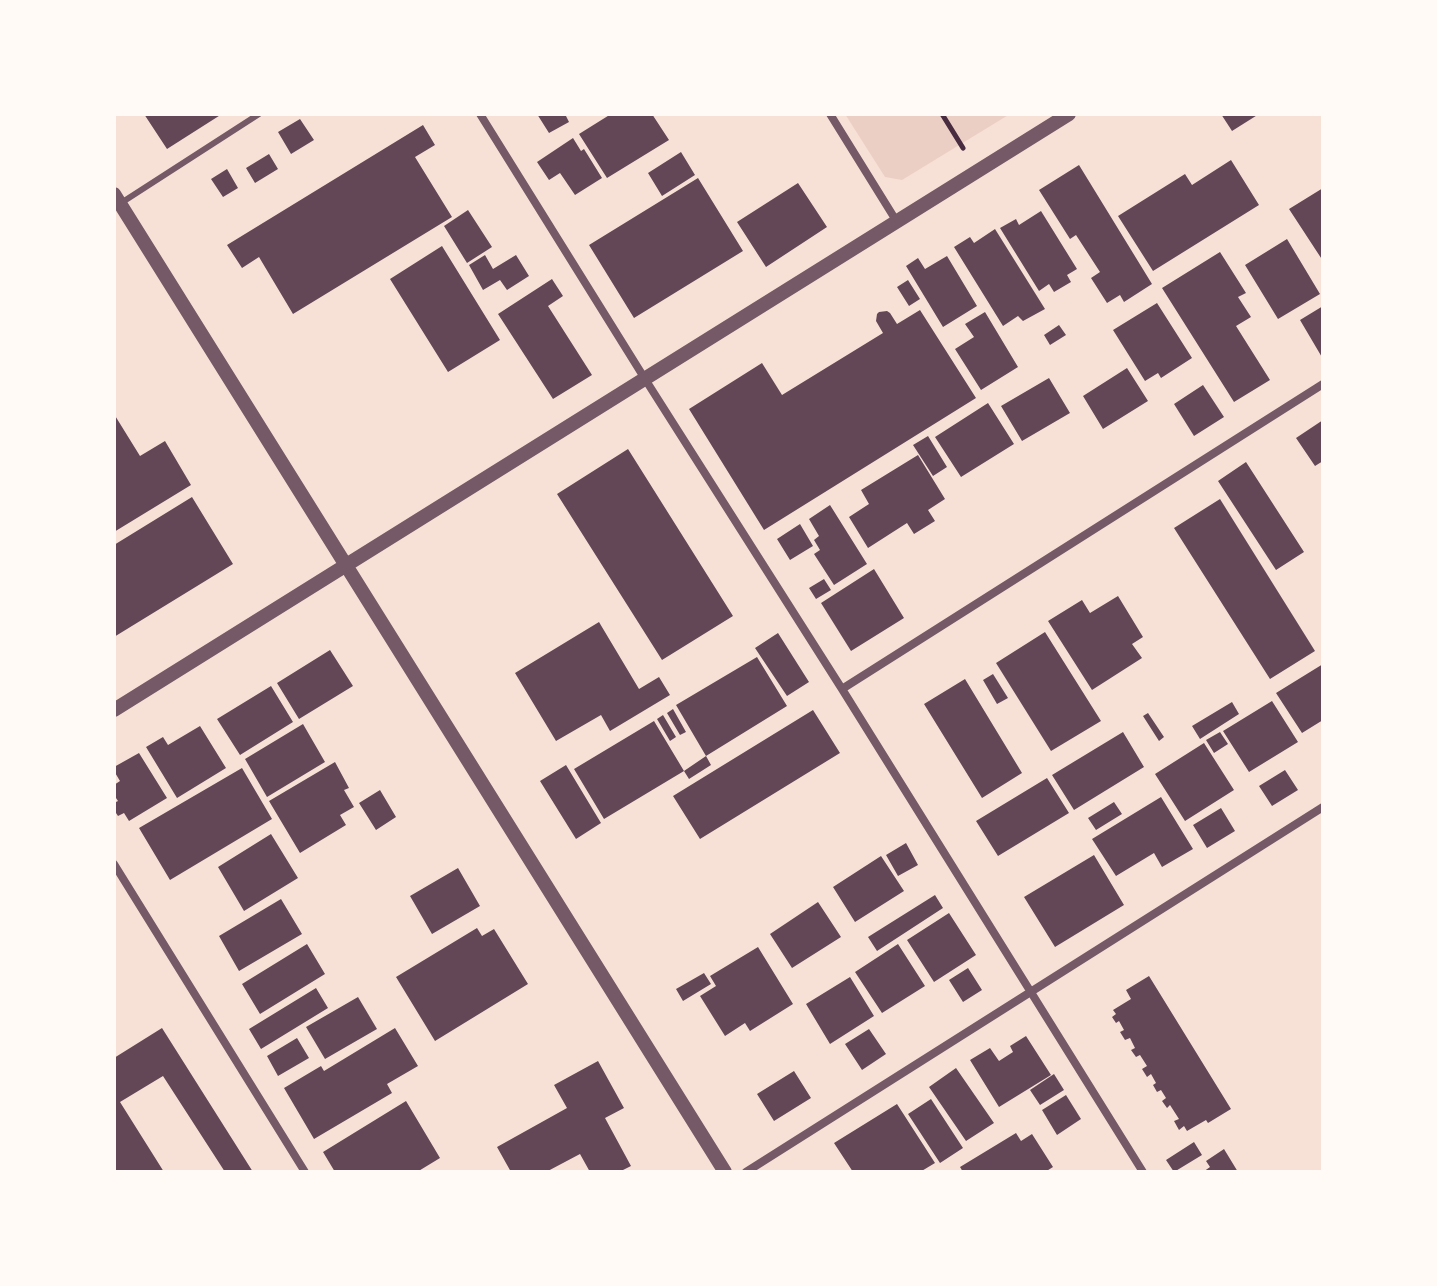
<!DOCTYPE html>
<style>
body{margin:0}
#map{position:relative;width:1437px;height:1286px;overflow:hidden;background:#f7e1d7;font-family:Spectral,serif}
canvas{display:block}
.frame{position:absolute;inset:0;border:116px solid #fffaf5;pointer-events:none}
</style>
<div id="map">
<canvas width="1437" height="1286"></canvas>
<div class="frame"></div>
</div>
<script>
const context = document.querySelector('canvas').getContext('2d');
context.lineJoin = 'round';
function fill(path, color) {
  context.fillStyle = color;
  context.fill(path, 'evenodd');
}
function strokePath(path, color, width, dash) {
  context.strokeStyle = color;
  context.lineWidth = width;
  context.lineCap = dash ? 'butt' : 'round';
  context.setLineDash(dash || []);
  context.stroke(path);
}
fill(new Path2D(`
 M 845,114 L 1010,114 L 902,180 L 885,177 Z`), '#ebcfc5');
fill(new Path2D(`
 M 144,114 L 222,114 L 167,149 Z
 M 537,114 L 565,114 L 569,122 L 549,133 Z
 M 611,114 L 652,114 L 669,140 L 607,178 L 579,134 Z
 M 1221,114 L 1259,114 L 1232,131 Z
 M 300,119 L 314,140 L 291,154 L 278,132 Z
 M 423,125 L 435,145 L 415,157 L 452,217 L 293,314 L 259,257 L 242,268 L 227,245 Z
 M 573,138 L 581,151 L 584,149 L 602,178 L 575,195 L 560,173 L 549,180 L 537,162 Z
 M 681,152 L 695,175 L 662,196 L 648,173 Z
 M 269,154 L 278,169 L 255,183 L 246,168 Z
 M 1231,160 L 1259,205 L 1153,271 L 1118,216 L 1185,174 L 1192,185 Z
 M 1079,165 L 1152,284 L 1124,302 L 1120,295 L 1107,303 L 1091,278 L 1100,272 L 1076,235 L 1070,239 L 1039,190 Z
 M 227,169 L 238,188 L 223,197 L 211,179 Z
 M 698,178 L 743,251 L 634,318 L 589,245 Z
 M 798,183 L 827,227 L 766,267 L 737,222 Z
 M 1323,188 L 1323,261 L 1289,209 Z
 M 468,210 L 492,247 L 467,263 L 444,226 Z
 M 1041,211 L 1077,269 L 1067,275 L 1071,282 L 1054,292 L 1049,284 L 1039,291 L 1000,228 L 1016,219 L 1019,225 Z
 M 995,229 L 1045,309 L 1023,321 L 1018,316 L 1003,326 L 954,247 L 970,237 L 974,243 Z
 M 1287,239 L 1320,294 L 1278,319 L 1245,265 Z
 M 442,246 L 500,340 L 448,372 L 390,279 Z
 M 1220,252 L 1246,293 L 1238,297 L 1251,317 L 1236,326 L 1270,380 L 1234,402 L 1162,288 Z
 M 485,255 L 493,269 L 516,255 L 529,276 L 507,290 L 500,280 L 483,290 L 469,265 Z
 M 947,256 L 977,306 L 943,327 L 906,266 L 918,258 L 925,269 Z
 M 552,279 L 563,296 L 548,306 L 592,375 L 553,399 L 498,314 Z
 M 908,280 L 920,299 L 909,306 L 897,287 Z
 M 1157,303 L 1192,358 L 1161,378 L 1158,373 L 1145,381 L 1113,330 Z
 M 1323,306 L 1323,359 L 1300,320 Z
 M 920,310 L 976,398 L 764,530 L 689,409 L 762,363 L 782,395 L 883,333 L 876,321 L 877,314 L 879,312 L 887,311 L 890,313 L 897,324 Z
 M 985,312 L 1018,367 L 981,390 L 955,349 L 974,337 L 965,324 Z
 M 1059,325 L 1066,335 L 1050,345 L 1044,335 Z
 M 1127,368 L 1148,401 L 1103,429 L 1083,396 Z
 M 1049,378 L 1070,413 L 1022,441 L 1001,406 Z
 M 1203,385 L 1224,417 L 1194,436 L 1174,404 Z
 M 988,403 L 1014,444 L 961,477 L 935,437 Z
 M 114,414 L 140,456 L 165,441 L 191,485 L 114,532 Z
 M 1323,420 L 1323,461 L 1315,466 L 1296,438 Z
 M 928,436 L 947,467 L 933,476 L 913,445 Z
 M 628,449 L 733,616 L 662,660 L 557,494 Z
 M 918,455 L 945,499 L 928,510 L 935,521 L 914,534 L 907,523 L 868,548 L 849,517 L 869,504 L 861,490 Z
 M 1246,462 L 1304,552 L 1276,570 L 1218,481 Z
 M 192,497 L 233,564 L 114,637 L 114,545 Z
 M 1220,499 L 1315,651 L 1270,679 L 1174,528 Z
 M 830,505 L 867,564 L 834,585 L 814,554 L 820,550 L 814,540 L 819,536 L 809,519 Z
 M 800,524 L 813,546 L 790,560 L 777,539 Z
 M 874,569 L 904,618 L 851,651 L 821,603 Z
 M 824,579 L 831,590 L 816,599 L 809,588 Z
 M 1118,596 L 1143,637 L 1132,644 L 1142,658 L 1092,690 L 1048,621 L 1082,600 L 1090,613 Z
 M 599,622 L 639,689 L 659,677 L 670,695 L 610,731 L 601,715 L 556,741 L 515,673 Z
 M 1045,632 L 1101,721 L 1051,751 L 996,663 Z
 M 778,633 L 809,682 L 787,696 L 755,648 Z
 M 330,650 L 353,686 L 299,719 L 277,683 Z
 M 757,657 L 787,706 L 706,756 L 676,705 Z
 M 1323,664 L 1323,720 L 1302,733 L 1276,693 Z
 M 993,674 L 1008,698 L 997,704 L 983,680 Z
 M 965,679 L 1022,773 L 982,798 L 924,704 Z
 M 271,686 L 293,722 L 240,755 L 217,719 Z
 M 1272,701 L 1298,742 L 1249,772 L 1223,731 Z
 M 1232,702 L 1239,714 L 1200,739 L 1192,726 Z
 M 673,709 L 686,732 L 680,735 L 667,713 Z
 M 813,710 L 840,753 L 700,839 L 673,796 Z
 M 1148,713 L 1164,737 L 1159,741 L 1143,716 Z
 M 663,715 L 676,737 L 670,741 L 657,719 Z
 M 654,721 L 684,771 L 604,819 L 574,769 Z
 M 303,724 L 325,762 L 267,797 L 245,759 Z
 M 200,726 L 226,768 L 177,798 L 146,747 L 163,737 L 168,745 Z
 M 1123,732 L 1144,767 L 1074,810 L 1052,775 Z
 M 1220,732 L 1228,744 L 1214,753 L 1206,740 Z
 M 1204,743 L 1234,790 L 1185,821 L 1155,774 Z
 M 139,753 L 167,798 L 129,821 L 124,813 L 118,816 L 114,810 L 114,803 L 118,801 L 114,795 L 114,785 L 120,781 L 114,771 L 114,767 Z
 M 706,756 L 711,765 L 689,779 L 684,771 Z
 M 335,762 L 349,788 L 344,790 L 354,807 L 340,815 L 346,825 L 300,853 L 269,801 Z
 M 566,765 L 601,823 L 576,839 L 540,781 Z
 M 242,768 L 272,819 L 170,880 L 139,828 Z
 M 1285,770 L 1298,790 L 1272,806 L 1259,786 Z
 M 1047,778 L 1069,813 L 998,856 L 976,821 Z
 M 380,790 L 396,817 L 376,830 L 359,803 Z
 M 1161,797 L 1193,849 L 1162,867 L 1154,853 L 1116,876 L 1092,839 Z
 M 1114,802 L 1122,814 L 1096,830 L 1088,818 Z
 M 1221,808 L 1235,831 L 1207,848 L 1193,825 Z
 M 271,834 L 298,878 L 244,911 L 218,867 Z
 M 906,843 L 918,865 L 898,876 L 886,855 Z
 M 1094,855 L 1124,905 L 1055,947 L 1024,897 Z
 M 881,856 L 904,891 L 855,922 L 833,887 Z
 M 458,868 L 480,906 L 432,934 L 410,896 Z
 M 935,895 L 943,908 L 877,951 L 868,937 Z
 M 281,899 L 302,934 L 239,971 L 219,936 Z
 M 818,902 L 841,937 L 792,968 L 770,934 Z
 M 949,913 L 976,955 L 934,982 L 907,940 Z
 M 477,928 L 482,936 L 494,929 L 528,984 L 435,1041 L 396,977 Z
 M 307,944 L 325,974 L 260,1014 L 242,984 Z
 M 898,944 L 925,986 L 882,1013 L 855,972 Z
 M 758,947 L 793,1004 L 750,1031 L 745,1023 L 725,1036 L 700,996 L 716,986 L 710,976 Z
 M 968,968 L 982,990 L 963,1002 L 949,980 Z
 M 704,973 L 711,984 L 683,1001 L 676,989 Z
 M 1149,976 L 1231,1109 L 1208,1123 L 1206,1120 L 1187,1131 L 1184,1126 L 1179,1130 L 1174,1121 L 1179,1119 L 1170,1105 L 1167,1108 L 1162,1101 L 1166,1098 L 1161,1090 L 1157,1092 L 1153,1085 L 1156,1083 L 1151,1074 L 1147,1077 L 1142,1069 L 1147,1066 L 1140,1055 L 1136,1057 L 1131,1050 L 1135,1048 L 1130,1038 L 1125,1040 L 1120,1032 L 1124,1030 L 1119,1021 L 1116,1023 L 1112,1017 L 1116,1014 L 1113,1010 L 1131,999 L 1126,990 Z
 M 850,977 L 874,1016 L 830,1044 L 806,1004 Z
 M 316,988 L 328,1008 L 261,1049 L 249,1029 Z
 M 358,997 L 377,1029 L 325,1059 L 306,1027 Z
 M 162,1028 L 253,1172 L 225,1172 L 163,1076 L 120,1102 L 164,1172 L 114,1172 L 114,1058 Z
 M 395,1028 L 418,1066 L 387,1084 L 392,1093 L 314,1139 L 284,1088 L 321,1066 L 324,1071 Z
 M 869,1029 L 886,1054 L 862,1070 L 845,1044 Z
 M 1026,1036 L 1051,1075 L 999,1107 L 970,1060 L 990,1048 L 999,1061 L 1013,1052 L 1010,1046 Z
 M 297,1038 L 309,1058 L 278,1076 L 267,1056 Z
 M 598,1061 L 624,1108 L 605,1118 L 631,1166 L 619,1172 L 590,1172 L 580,1154 L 546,1172 L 511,1172 L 497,1147 L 567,1108 L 554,1085 Z
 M 956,1068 L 994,1123 L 966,1141 L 929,1087 Z
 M 794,1071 L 811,1098 L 774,1121 L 757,1094 Z
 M 1054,1074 L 1064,1090 L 1040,1105 L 1030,1090 Z
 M 1066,1095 L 1081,1119 L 1057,1135 L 1042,1110 Z
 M 931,1099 L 963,1148 L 940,1163 L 908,1114 Z
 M 406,1101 L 440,1158 L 417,1172 L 335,1172 L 323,1152 Z
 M 897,1104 L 935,1163 L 920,1172 L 853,1172 L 834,1143 Z
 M 1016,1133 L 1021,1141 L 1032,1134 L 1053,1167 L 1045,1172 L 963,1172 L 960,1167 Z
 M 1194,1142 L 1202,1155 L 1174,1172 L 1166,1160 Z
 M 1224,1149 L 1238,1172 L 1203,1172 L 1210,1167 L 1206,1161 Z`), '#644757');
strokePath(new Path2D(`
 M 942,114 L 963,148`), '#4a2c40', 5);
strokePath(new Path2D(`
 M 121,203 L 259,114`), '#755966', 6);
strokePath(new Path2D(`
 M 480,114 L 645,379 L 842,689 L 1143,1172
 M 830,114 L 897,222
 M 842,689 L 1323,384
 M 114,864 L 305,1172
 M 746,1172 L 1323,807`), '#755966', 8);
strokePath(new Path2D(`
 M 114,194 L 725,1172
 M 114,710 L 1069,114`), '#755966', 14);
</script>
